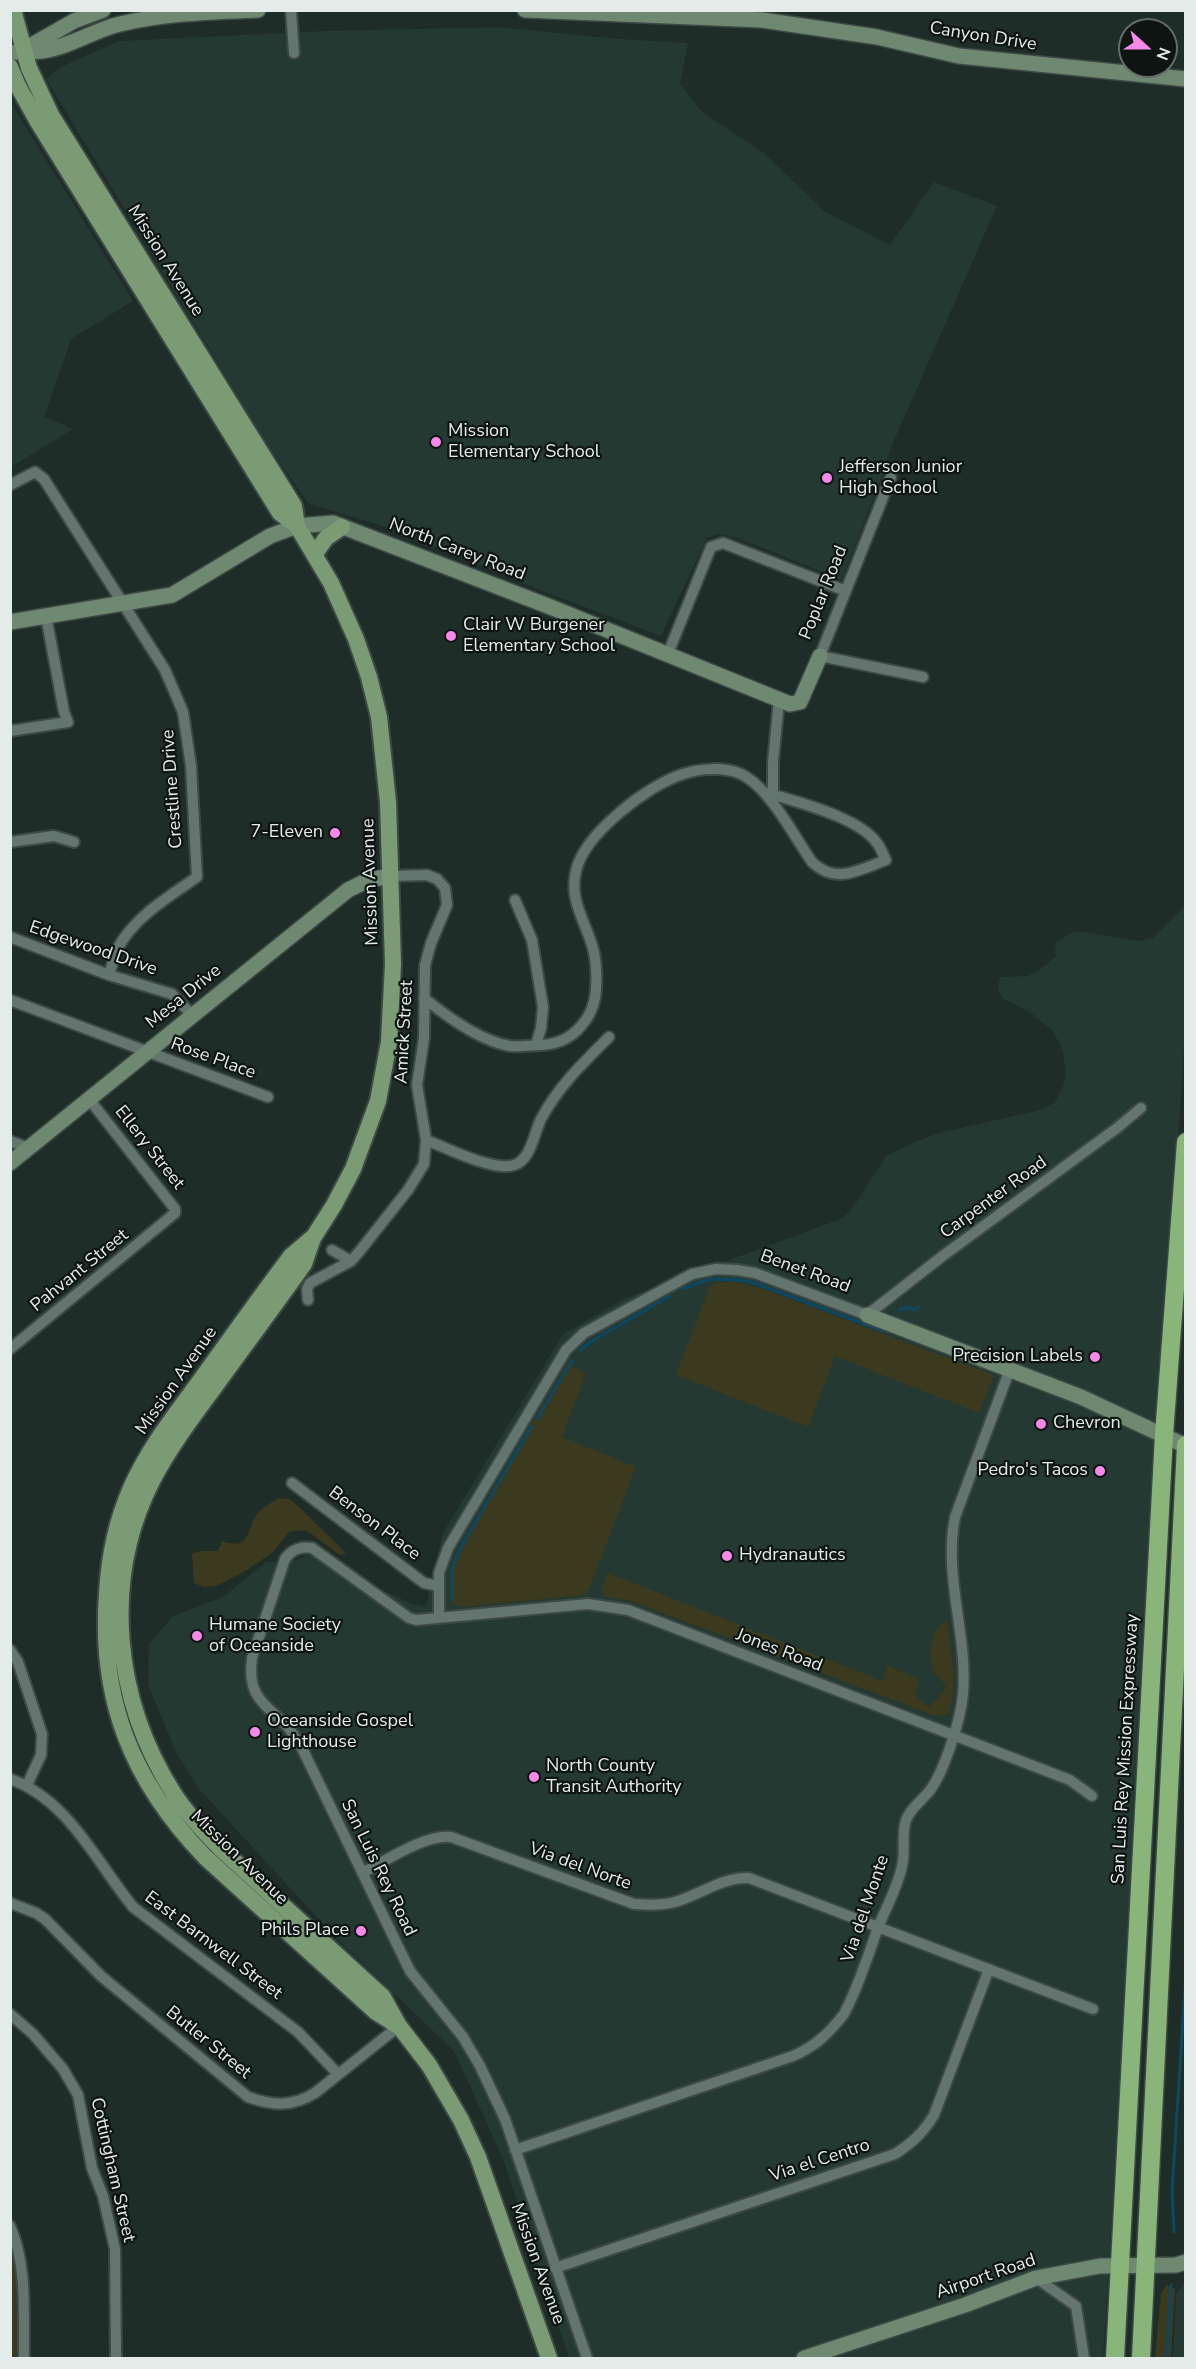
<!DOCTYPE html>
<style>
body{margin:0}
#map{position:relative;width:1196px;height:2369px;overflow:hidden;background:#1f2d28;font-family:"Nunito Sans",sans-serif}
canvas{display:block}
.frame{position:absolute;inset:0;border:12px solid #e3ece8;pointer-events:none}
.north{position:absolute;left:1118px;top:18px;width:60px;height:60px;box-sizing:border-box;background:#0e1411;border:2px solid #636a67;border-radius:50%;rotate:111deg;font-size:16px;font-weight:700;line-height:24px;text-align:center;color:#e3ece8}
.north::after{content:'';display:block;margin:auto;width:21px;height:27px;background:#f888ea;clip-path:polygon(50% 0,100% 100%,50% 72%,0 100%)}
</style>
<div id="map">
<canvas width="1196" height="2369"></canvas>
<div class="frame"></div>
<div class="north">N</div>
</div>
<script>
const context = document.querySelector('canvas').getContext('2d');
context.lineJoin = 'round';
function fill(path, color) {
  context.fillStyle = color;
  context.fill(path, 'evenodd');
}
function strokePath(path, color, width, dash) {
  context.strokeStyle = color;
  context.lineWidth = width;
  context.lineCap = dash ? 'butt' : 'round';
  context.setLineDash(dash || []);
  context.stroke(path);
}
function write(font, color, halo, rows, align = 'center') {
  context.font = font + ' "Nunito Sans",sans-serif';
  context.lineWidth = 4.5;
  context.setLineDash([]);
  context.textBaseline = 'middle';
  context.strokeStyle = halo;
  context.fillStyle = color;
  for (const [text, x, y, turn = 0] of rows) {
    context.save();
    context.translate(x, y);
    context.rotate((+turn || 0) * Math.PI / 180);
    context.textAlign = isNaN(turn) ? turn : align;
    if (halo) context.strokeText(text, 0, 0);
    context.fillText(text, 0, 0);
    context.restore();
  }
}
fill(new Path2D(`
 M 498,27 L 619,39 L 688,43 L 680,84 L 703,113 L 764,153 L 824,211 L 890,245 L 934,182 L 997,206 L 889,452 L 885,468 L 842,580 L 735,537 L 717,534 L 707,538 L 661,636 L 535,588 L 393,529 L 309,504 L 265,441 L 46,79 L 61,67 L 119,41 L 326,31 Z
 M 11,103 L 133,301 L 71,339 L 44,417 L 73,429 L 11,467 Z
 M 1185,906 L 1185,1030 L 1103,2358 L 569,2358 L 503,2159 L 454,2051 L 336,1938 L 199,1789 L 177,1754 L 148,1685 L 149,1644 L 173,1616 L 223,1597 L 266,1562 L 293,1561 L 308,1555 L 410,1603 L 426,1607 L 443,1533 L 563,1334 L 626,1298 L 838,1220 L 846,1215 L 856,1203 L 886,1156 L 915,1142 L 939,1133 L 1036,1111 L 1054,1103 L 1063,1087 L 1066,1076 L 1063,1051 L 1053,1031 L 1031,1013 L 1002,998 L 998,988 L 1000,977 L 1028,976 L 1045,966 L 1056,956 L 1055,942 L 1076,931 L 1138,941 L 1153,938 Z
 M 1185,2282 L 1185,2358 L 1173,2358 L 1176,2294 Z`), '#233932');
fill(new Path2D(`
 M 733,1281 L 763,1289 L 994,1375 L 979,1413 L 835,1356 L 808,1427 L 676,1375 L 709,1288 L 716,1283 Z
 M 567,1364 L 586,1373 L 562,1437 L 636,1467 L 589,1589 L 584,1595 L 462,1607 L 452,1604 L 449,1599 L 450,1570 L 458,1549 Z
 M 278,1498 L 290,1499 L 298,1506 L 346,1553 L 340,1555 L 306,1530 L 289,1532 L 273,1552 L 247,1570 L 216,1586 L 204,1587 L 194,1583 L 192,1554 L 201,1551 L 218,1551 L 222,1541 C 252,1552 246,1527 258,1513 C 263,1507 272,1503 278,1498 Z
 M 608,1573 L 882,1681 L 888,1666 L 918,1679 L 918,1688 L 914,1694 L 929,1707 L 947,1688 C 944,1682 938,1679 935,1673 C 926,1659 930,1630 945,1621 L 947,1622 C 950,1645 961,1697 946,1715 L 936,1716 L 628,1600 L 605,1597 L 601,1590 Z
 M 11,2251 L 16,2272 L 18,2358 L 11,2358 Z
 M 1167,2285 L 1175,2289 L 1171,2358 L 1155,2358 L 1161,2293 Z`), '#3c3a1e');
strokePath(new Path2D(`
 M 682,1289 L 706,1280 L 716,1279 L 749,1281 L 883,1331 L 889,1331
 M 899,1310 L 908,1307 L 914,1310 L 919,1307
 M 580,1350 L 592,1341 L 670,1296
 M 537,1419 L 572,1361
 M 452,1600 L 452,1569 L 460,1549 L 532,1426
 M 1174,2232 L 1172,2191 L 1186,1973
 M 1167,2358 L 1171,2285`), '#0d4863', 3);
const street = new Path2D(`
 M 291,10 L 294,53
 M 891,477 L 820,656 L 923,677
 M 10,485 L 35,472 L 44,479 L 165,670 L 183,712 L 191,766 L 197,877 C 170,896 134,917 118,948 C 114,956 112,966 109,975
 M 667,656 L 711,547 L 723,543 L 846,591
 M 10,731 L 68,722 L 64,712 L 46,616
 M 773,795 L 773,762 L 779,700
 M 10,842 L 54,836 L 74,842
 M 515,900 L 532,940 L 543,1007 L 541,1028 L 536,1045
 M 10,937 L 109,975 L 172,994 L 192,1015
 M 424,998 C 446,1016 480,1041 510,1046 C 520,1047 532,1045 542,1045 C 558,1044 571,1038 581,1026 C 591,1015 595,1004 596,990 C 597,974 597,960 592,945 C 584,919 569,899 576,871 C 584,834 648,785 683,774 C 701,768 724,767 741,774 C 769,787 794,836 812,862 C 836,885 859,870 886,860 C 883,855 881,848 877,843 C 859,817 794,801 764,792
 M 10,1000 L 268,1097
 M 426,1140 C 447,1148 494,1172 514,1165 C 531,1160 534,1133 541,1119 C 558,1087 583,1063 609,1037
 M 10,1141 L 29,1148
 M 332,1250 L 351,1261
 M 308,1300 L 307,1289 L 310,1283 L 351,1261 L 359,1252 L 408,1190 L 424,1164 L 426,1140 L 417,1085 L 424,1038 L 425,965 L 431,943 L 447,905 L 445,888 L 437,879 L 427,875 L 391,876
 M 10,1349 L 175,1213 L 175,1209 L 89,1099
 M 292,1483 L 424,1583 L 439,1586
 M 439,1618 L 439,1573 L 448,1548 L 566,1350 L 584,1333 L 692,1274 L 716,1269 L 737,1270 L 755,1273 L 867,1315 L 944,1255 L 1117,1128 L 1141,1108
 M 10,1650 L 18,1662 L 42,1734 L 41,1755 L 27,1785
 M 10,1779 C 69,1800 96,1862 133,1907 L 298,2032 L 338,2074
 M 362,1873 C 386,1861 425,1834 451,1837 L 634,1904 C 650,1905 665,1906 681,1900 C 704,1892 724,1877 749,1878 L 1093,2009
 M 10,1903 L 36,1913 L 45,1919 L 101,1976 L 248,2097 C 273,2106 292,2107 315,2093 L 399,2026
 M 10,2014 L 33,2034 L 63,2069 L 78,2095 L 92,2168 L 103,2196 L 115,2249 L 116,2358
 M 515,2150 L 793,2056 C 816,2046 829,2033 844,2014 C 859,1986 868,1955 879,1925 C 887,1906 898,1886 902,1866 C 906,1851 901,1835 906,1820 C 911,1807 923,1800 931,1789 C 945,1769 961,1718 963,1694 C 968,1635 943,1576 955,1517 L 1010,1369
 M 10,2226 C 28,2266 23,2316 24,2358
 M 555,2268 L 895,2154 C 912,2143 923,2133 934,2115 L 989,1969
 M 1036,2278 L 1076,2306 L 1084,2358
 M 587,2358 L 505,2119 L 480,2066 L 463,2037 L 410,1971 L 300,1744 C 295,1738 291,1730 286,1725 C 262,1702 247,1695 252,1658 L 285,1559 C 291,1550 301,1546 312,1548 L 409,1618 L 416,1620 L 588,1604 L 628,1610 L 1070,1780 L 1092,1796`);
const secondary = new Path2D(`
 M 525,10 L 762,20 L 877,37 L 959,56 L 1186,79
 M 23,50 L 74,21 L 103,10
 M 10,53 C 22,51 31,52 42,51 C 70,47 94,30 120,24 C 166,13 211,12 258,10
 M 10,622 L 172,595 L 270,536 L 297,526 L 333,523 L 548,606 L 790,704 L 800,702 L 820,656
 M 10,1163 L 348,890 L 368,880 L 391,876
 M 867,1315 L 1081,1397 L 1186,1446
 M 804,2358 L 965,2305 L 1036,2278 L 1100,2266 L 1176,2265 L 1186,2262`);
const primary = new Path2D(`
 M 13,10 L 29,68 L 51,115 L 294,506 L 297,526 L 331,583 L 356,639 L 369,677 L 379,717 L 388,802 L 393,964 L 389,1042 L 378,1101 L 353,1169 L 334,1205 L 313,1238 L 304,1264 C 275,1305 245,1345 216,1385 C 194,1415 171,1445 153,1479 C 101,1580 114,1700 174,1794 C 187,1814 204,1832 221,1849 L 383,1997 L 399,2026 L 429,2065 L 461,2120 L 478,2157 L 549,2358
 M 10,67 L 18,86 L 38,122 L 280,513 L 297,526
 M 314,555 L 326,538 L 342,527
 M 312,1238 L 291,1256 C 260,1297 230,1339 200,1381 C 175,1415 148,1449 131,1488 C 116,1522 109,1557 107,1594 C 99,1700 132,1781 205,1857 L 376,2012 L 398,2026`);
const highway = new Path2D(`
 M 1115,2358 L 1164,1435 L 1186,1142
 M 1141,2358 L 1186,1445`);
strokePath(street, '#3d4945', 14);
strokePath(secondary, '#3d4945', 18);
strokePath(primary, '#3d4945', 20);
strokePath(highway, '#3d4945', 21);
strokePath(street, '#64746e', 10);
strokePath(secondary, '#6f8872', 15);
strokePath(primary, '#7b9b75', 16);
strokePath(highway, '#8ab57a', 18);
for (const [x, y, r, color] of [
 [436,442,6,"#f888ea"],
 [827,478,6,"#f888ea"],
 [451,636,6,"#f888ea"],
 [335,833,6,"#f888ea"],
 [1095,1357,6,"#f888ea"],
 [1041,1424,6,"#f888ea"],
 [1100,1471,6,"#f888ea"],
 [727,1556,6,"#f888ea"],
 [197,1636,6,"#f888ea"],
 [255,1732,6,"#f888ea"],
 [534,1777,6,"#f888ea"],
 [361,1931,6,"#f888ea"]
]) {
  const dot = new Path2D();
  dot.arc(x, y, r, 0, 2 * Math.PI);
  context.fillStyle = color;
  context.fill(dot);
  strokePath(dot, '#0e1411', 2);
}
write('18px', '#e3ece8', '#0e1411', [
 ["Canyon Drive",983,37,9],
 ["Mission Avenue",165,261,58],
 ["North Carey Road",457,550,21],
 ["Poplar Road",824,593,-68],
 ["Crestline Drive",173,789,-94],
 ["Mission Avenue",371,882,-92],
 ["Edgewood Drive",93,949,19],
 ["Mesa Drive",184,997,-39],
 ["Amick Street",405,1032,-87],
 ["Rose Place",213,1059,20],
 ["Ellery Street",149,1148,52],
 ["Carpenter Road",994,1198,-36],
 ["Pahvant Street",80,1271,-39],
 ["Benet Road",805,1272,20],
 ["Mission Avenue",177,1381,-55],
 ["Benson Place",374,1524,37],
 ["Jones Road",779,1651,21],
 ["San Luis Rey Mission Expressway",1126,1749,-87],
 ["Mission Avenue",239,1858,44],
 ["Via del Norte",580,1867,20],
 ["San Luis Rey Road",378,1868,64],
 ["Via del Monte",866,1909,-71],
 ["East Barnwell Street",213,1946,37],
 ["Butler Street",208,2043,39],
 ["Via el Centro",820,2161,-18],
 ["Cottingham Street",112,2170,77],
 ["Mission Avenue",537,2264,70],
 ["Airport Road",986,2277,-19]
]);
write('18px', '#e3ece8', '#0e1411', [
 ["Mission",448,432],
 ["Elementary School",448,453],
 ["Jefferson Junior",839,468],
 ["High School",839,489],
 ["Clair W Burgener",463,626],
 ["Elementary School",463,647],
 ["7-Eleven",323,833,"right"],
 ["Precision Labels",1083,1357,"right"],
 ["Chevron",1053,1424],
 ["Pedro's Tacos",1088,1471,"right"],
 ["Hydranautics",739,1556],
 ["Humane Society",209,1626],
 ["of Oceanside",209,1647],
 ["Oceanside Gospel",267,1722],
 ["Lighthouse",267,1743],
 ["North County",546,1767],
 ["Transit Authority",546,1788],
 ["Phils Place",349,1931,"right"]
], 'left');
</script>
